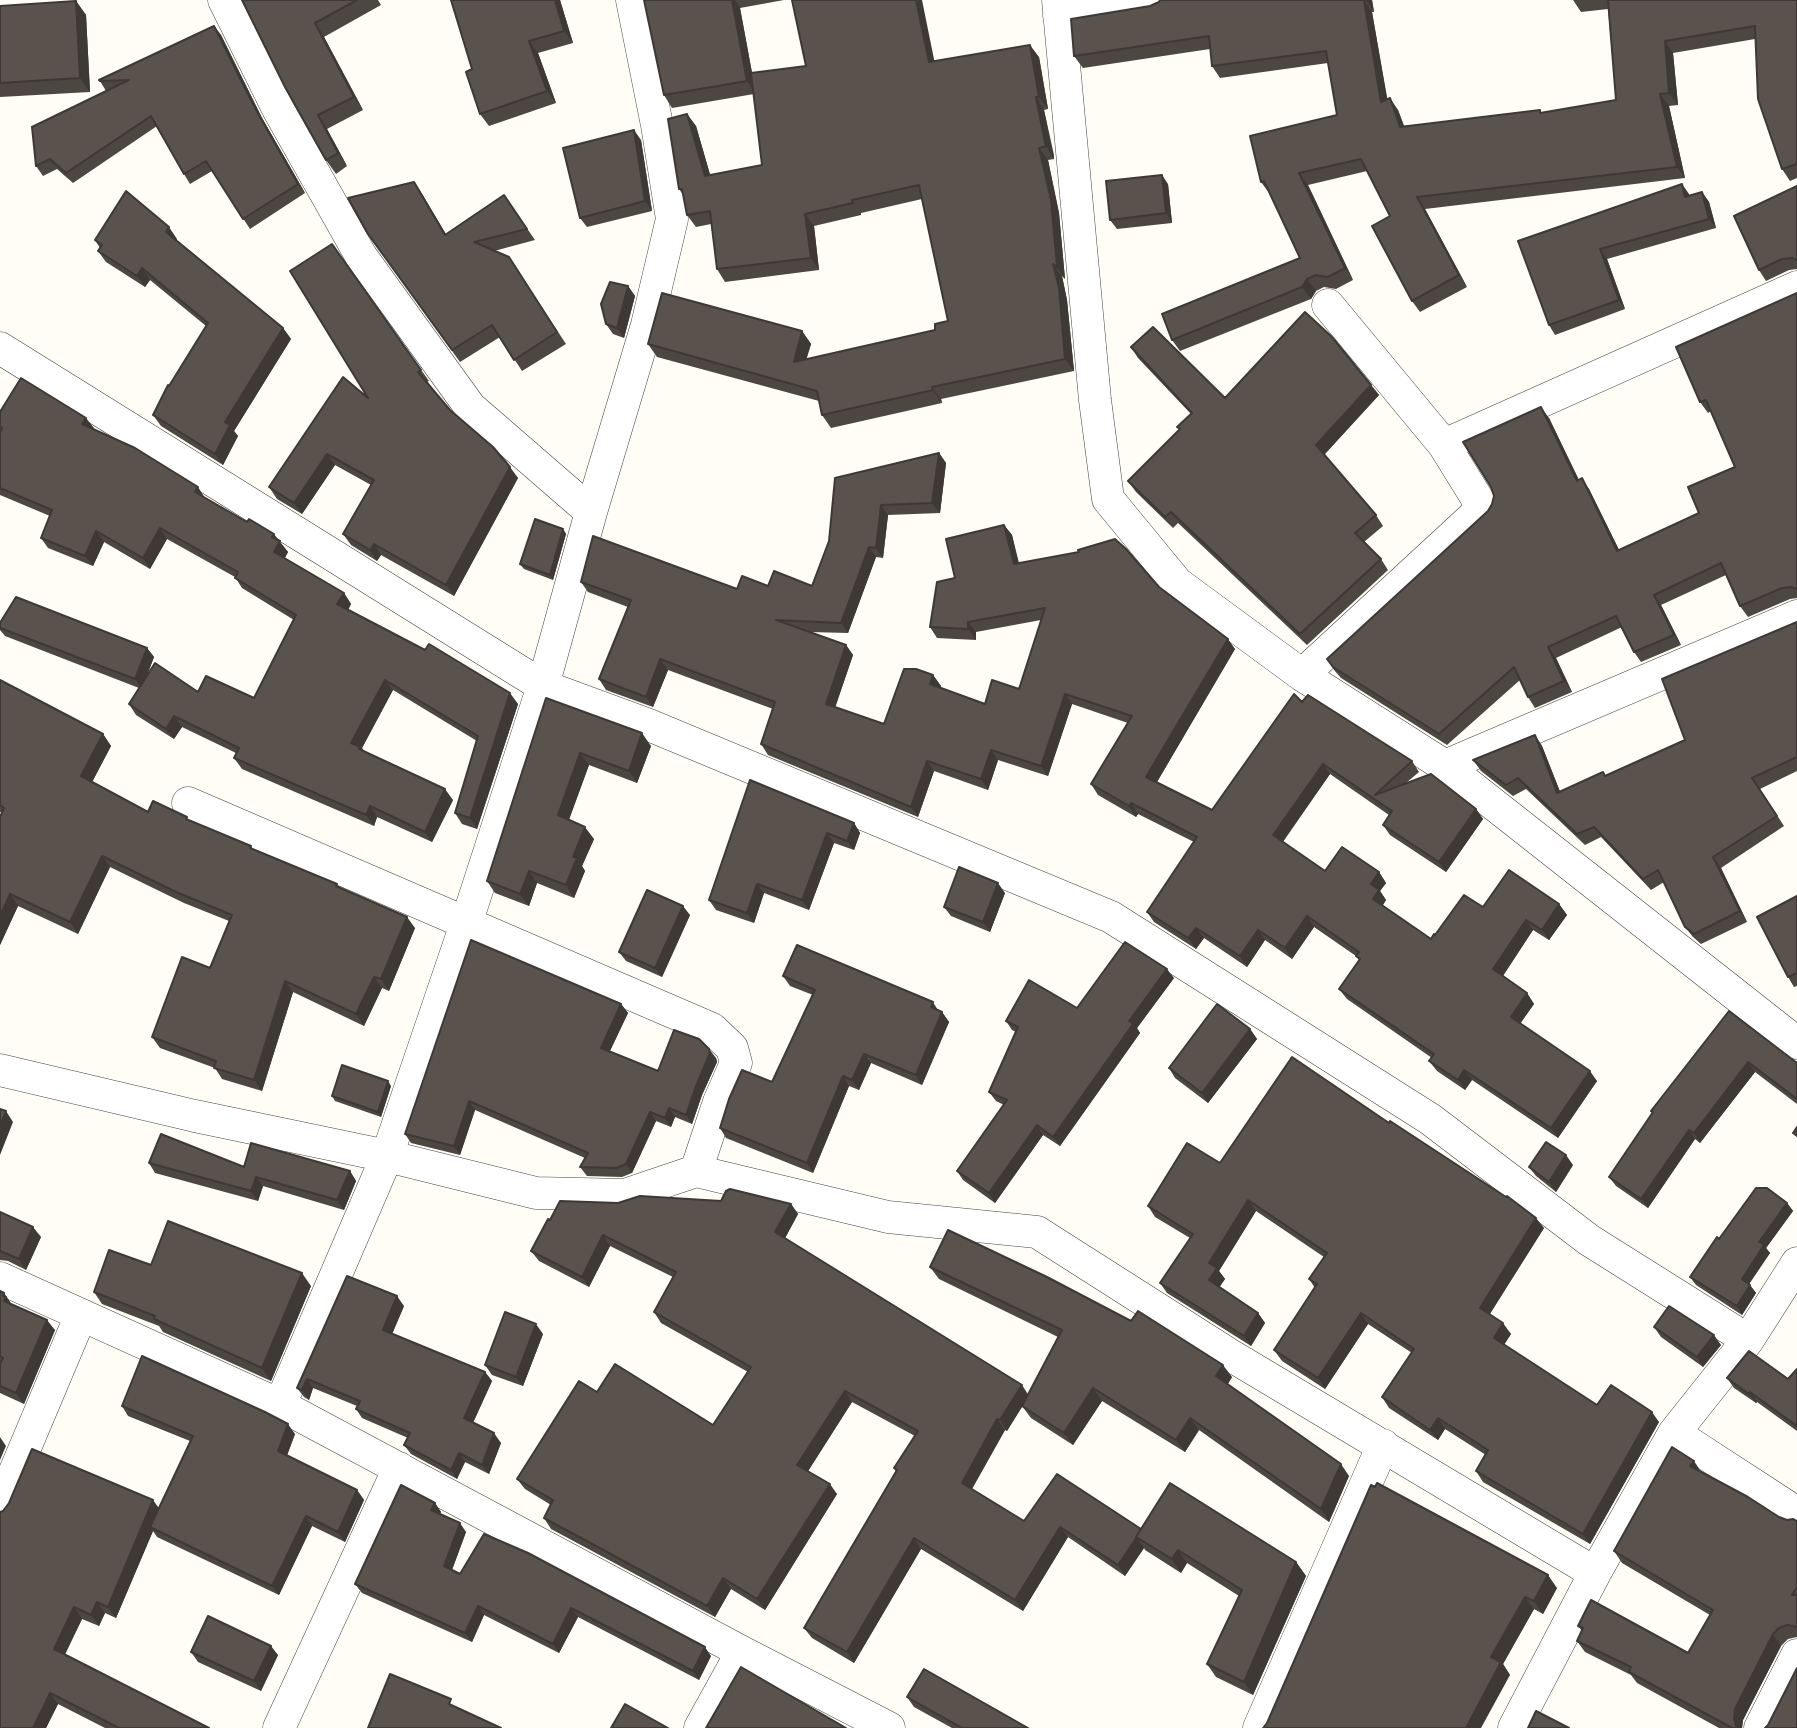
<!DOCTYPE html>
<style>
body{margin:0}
canvas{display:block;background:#fffdf5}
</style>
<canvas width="1797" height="1728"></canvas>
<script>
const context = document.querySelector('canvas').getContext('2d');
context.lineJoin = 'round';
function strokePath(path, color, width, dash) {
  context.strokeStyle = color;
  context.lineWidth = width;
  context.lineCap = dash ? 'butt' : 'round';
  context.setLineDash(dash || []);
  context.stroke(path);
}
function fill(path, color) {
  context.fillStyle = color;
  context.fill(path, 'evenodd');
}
const street = new Path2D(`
 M 224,0 L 278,109 L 361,256 L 470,407 L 591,512
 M 1058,0 L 1095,400 L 1108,499 L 1177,583 L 1302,675 L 1445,766 L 1797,1043
 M 1059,15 L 1155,0
 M 0,348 L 543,686 L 649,725 L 1111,917 L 1430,1119 L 1589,1240 L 1748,1340
 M 1444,445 L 1797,287
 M 1302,675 L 1483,508 L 1444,445 L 1328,305
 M 1445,766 L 1797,616
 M 188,803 L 712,1029 L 732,1048 L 736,1063 L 719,1102 L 696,1171
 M 0,1070 L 195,1116 L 387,1156 L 536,1193 L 625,1195 L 696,1171 L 888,1217 L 1037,1232 L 1230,1355 L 1595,1573
 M 0,1278 L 280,1405 L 742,1652 L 889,1728
 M 280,1405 L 387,1156 L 466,924 L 543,686 L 591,512 L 647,325 L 672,219 L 657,125 L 632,0
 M 1674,1433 L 1797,1513
 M 0,1507 L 81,1315
 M 279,1728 L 399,1468
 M 700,1728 L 742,1652
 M 1259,1728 L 1383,1445
 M 1514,1728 L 1595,1573 L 1674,1433 L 1748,1340 L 1797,1263
 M 1760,1728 L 1797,1655`);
strokePath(street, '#444', 33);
strokePath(street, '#fff', 32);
fill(new Path2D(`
 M 242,0 L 378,0 L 381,5 L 324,37 L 363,110 L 327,129 L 347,166 L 336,174 L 326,160 Z
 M 451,0 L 560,0 L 573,43 L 538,53 L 556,103 L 489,126 L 480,114 L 472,69 Z
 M 644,0 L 784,0 L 740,8 L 752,73 L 934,61 L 1039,57 L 1048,109 L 1044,110 L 1054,155 L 1054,159 L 1048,160 L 1059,213 L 1065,279 L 1062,276 L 1067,300 L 1074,371 L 941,399 L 942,403 L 831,428 L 822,415 L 819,401 L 657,357 L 648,344 L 802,331 L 811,344 L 806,359 L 935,330 L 948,321 L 922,199 L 861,213 L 861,215 L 814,226 L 819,270 L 725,282 L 717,269 L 711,224 L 696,227 L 687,215 L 684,196 L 679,189 L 687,114 L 696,126 L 710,175 L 762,165 L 754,94 L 672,108 L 664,95 Z
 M 1160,0 L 1372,0 L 1374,12 L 1372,12 L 1387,99 L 1398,110 L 1404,126 L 1542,113 L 1616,100 L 1608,9 L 1581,12 L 1573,0 L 1797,0 L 1797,178 L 1790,181 L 1782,169 L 1755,39 L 1673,53 L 1678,105 L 1669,106 L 1685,178 L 1425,209 L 1467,287 L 1420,312 L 1412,301 L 1390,216 L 1367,171 L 1308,185 L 1353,280 L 1336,289 L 1324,287 L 1316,291 L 1311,299 L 1180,351 L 1172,340 L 1300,258 L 1270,194 L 1261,182 L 1337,115 L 1328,63 L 1220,78 L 1212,66 L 1210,49 L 1083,68 L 1074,56 L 1150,6 L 1159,2 Z
 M 76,1 L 86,15 L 90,92 L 0,97 L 0,6 Z
 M 214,26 L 221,35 L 262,118 L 305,193 L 250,229 L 212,171 L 190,184 L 184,174 L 157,126 L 73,183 L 57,169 L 43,176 L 36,166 L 106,91 L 100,81 Z
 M 641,140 L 652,211 L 587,227 L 580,218 Z
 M 414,182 L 422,194 L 446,234 L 504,195 L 535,240 L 494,251 L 509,257 L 566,344 L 522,371 L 500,337 L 460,362 L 368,234 Z
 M 1168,184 L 1172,223 L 1117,229 L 1110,220 Z
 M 1797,186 L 1797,269 L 1789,270 L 1766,281 L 1759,270 Z
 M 1702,192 L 1709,202 L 1716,228 L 1607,259 L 1625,309 L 1555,335 L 1549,325 L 1518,241 L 1689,194 L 1689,195 Z
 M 177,239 L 176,240 L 283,328 L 291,339 L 234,431 L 238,436 L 223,465 L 161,426 L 153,415 L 169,386 L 206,326 L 150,280 L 145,287 L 106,262 L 98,251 L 100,248 L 95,240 Z
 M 332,244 L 429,381 L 427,382 L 450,410 L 518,478 L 454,596 L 381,555 L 377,561 L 351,545 L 343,534 L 371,485 L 335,465 L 302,514 L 277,499 L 269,487 L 368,398 Z
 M 628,286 L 635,296 L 624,338 L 613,334 L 606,324 Z
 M 1797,293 L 1797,598 L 1790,599 L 1748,617 L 1740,606 L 1726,575 L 1661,605 L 1681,645 L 1641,662 L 1634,652 L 1622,627 L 1556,658 L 1572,692 L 1535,708 L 1528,697 L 1520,680 L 1447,745 L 1341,678 L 1334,670 L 1327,659 L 1488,511 L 1549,418 L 1579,480 L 1589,489 L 1619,550 L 1699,513 L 1735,467 L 1711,411 L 1708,413 L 1700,402 Z
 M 1131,347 L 1225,398 L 1371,385 L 1379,395 L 1324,455 L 1376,515 L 1383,526 L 1364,542 L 1381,559 L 1388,570 L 1307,645 L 1178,523 L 1173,528 L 1136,492 L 1128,481 L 1180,430 L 1177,427 L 1191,414 L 1138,358 Z
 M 0,412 L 94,428 L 93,429 L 205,498 L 278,540 L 288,552 L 285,558 L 344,593 L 351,604 L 348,610 L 518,704 L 477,829 L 462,824 L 455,813 L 477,741 L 393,690 L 362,748 L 363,750 L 453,800 L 432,842 L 377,817 L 374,826 L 242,769 L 234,758 L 236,753 L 182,727 L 174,739 L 136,715 L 129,704 L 139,688 L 5,636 L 0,630 L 0,623 L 147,648 L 154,657 L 146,677 L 198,692 L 254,698 L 294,620 L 242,588 L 235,577 L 167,539 L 150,569 L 104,542 L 93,566 L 48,548 L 41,538 L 50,516 L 0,495 Z
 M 939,453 L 946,463 L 940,513 L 888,515 L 883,558 L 876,557 L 848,633 L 809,632 L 846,645 L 853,655 L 835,707 L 884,724 L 933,675 L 941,686 L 940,688 L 985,704 L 1019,689 L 1041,620 L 976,632 L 976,640 L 937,638 L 930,627 L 955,578 L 1004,525 L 1012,535 L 1019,563 L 1159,587 L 1235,649 L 1157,782 L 1212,810 L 1302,702 L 1412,761 L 1419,772 L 1406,783 L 1476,809 L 1483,819 L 1446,872 L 1390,835 L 1383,825 L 1389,815 L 1330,774 L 1283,842 L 1325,871 L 1379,872 L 1386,883 L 1380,891 L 1386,900 L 1382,906 L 1431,939 L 1483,907 L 1559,904 L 1567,915 L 1549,940 L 1533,930 L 1503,976 L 1527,993 L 1534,1004 L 1520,1023 L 1597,1081 L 1558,1138 L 1472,1080 L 1465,1090 L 1437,1071 L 1429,1061 L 1432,1058 L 1347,999 L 1339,989 L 1359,960 L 1356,956 L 1314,927 L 1292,959 L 1265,940 L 1247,967 L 1204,938 L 1196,949 L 1154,922 L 1147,912 L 1194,842 L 1138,814 L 1136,817 L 1098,795 L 1091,784 L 1128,723 L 1072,704 L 1048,776 L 998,760 L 988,790 L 934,771 L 918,817 L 768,755 L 761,744 L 773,709 L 668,670 L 653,707 L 606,690 L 599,679 L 628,607 L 588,592 L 581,582 L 737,589 L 768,586 L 812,586 L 829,541 Z
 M 563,529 L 566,534 L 553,580 L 524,569 L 520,564 Z
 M 1797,622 L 1797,771 L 1760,789 L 1784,826 L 1721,868 L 1747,922 L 1701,944 L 1693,937 L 1685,927 L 1664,882 L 1651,890 L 1601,837 L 1585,845 L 1526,789 L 1513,796 L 1481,771 L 1473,760 L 1535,735 L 1542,746 L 1560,792 L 1605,776 L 1685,740 Z
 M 0,680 L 103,734 L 111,746 L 92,782 L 148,812 L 190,821 L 251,846 L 253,850 L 339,888 L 415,928 L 389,991 L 382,988 L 364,1026 L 293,992 L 262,1091 L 222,1079 L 215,1068 L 160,1048 L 152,1037 L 210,968 L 229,921 L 184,903 L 110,867 L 78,934 L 18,906 L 0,945 L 2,813 L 0,812 Z
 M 546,698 L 651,746 L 637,783 L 589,765 L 569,820 L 594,839 L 582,866 L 585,871 L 574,898 L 537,883 L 529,906 L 495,893 L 487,881 Z
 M 750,780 L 854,823 L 860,833 L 854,850 L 834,843 L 809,910 L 764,893 L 754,923 L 716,910 L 709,900 Z
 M 1005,893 L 990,932 L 951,916 L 944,907 Z
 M 1797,896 L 1797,986 L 1794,987 L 1788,977 Z
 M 690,915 L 662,977 L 626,961 L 619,952 Z
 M 783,976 L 939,1011 L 942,1012 L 949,1022 L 922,1085 L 871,1063 L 859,1090 L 849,1086 L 813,1173 L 726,1138 L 720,1128 L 772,1082 L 813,995 L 790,986 Z
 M 1174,978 L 1137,1028 L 1140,1033 L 1060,1146 L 1043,1135 L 995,1203 L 963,1180 L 957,1171 L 1004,1105 L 996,1101 L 989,1092 L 1016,1032 L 1012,1030 L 1006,1021 L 1077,1008 Z
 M 621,1004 L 628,1013 L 610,1051 L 658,1071 L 716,1058 L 717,1062 L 702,1095 L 692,1124 L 675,1117 L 671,1127 L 656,1121 L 632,1173 L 622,1177 L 587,1176 L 580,1167 L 585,1158 L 475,1110 L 460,1155 L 411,1143 L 405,1134 Z
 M 1729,1011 L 1797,1063 L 1797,1104 L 1755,1072 L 1700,1143 L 1695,1139 L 1648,1208 L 1616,1186 L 1609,1177 L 1653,1113 L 1651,1111 Z
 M 1250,1029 L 1257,1039 L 1208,1103 L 1175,1078 L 1169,1068 Z
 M 391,1086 L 381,1117 L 335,1101 L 332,1096 Z
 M 149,1163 L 350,1171 L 356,1181 L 344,1210 L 263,1186 L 258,1201 L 155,1173 Z
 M 1220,1163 L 1544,1228 L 1490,1314 L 1511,1334 L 1504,1345 L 1597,1405 L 1659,1422 L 1590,1544 L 1483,1482 L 1476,1471 L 1486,1455 L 1445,1429 L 1438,1440 L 1389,1408 L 1382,1397 L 1412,1353 L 1368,1324 L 1325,1389 L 1282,1361 L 1274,1350 L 1315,1288 L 1309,1279 L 1324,1257 L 1256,1211 L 1219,1271 L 1225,1279 L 1219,1287 L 1258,1313 L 1265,1323 L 1251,1346 L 1167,1293 L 1160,1283 L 1190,1238 L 1155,1217 L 1148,1206 Z
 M 1573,1165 L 1556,1192 L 1536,1176 L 1529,1167 Z
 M 618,1203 L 791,1204 L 798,1214 L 785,1238 L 1028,1394 L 1058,1337 L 939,1279 L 930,1267 L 1232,1377 L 1228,1384 L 1349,1476 L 1329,1522 L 1199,1430 L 1185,1452 L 1102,1401 L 1073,1445 L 1031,1418 L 1022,1406 L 1007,1431 L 1005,1430 L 972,1489 L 1024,1521 L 1141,1529 L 1296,1562 L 1306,1576 L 1253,1695 L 1216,1677 L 1207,1664 L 1239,1596 L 1187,1563 L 1181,1573 L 1145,1550 L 1144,1548 L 1125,1576 L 1068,1537 L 1023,1611 L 921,1549 L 854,1663 L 812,1638 L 804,1628 L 896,1472 L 894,1468 L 915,1436 L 852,1402 L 808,1471 L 837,1494 L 765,1610 L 731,1589 L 715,1617 L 551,1529 L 544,1518 L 551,1505 L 525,1489 L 517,1479 L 597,1392 L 713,1425 L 748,1372 L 661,1323 L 654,1312 L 673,1277 L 610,1246 L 589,1287 L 539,1261 L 531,1251 L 550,1220 Z
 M 1787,1203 L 1793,1211 L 1766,1248 L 1770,1253 L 1749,1284 L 1756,1293 L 1742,1315 L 1696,1285 L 1690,1277 L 1719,1239 Z
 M 0,1212 L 41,1237 L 26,1270 L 8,1261 L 0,1260 Z
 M 151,1265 L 311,1286 L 271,1381 L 163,1332 L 159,1326 L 102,1304 L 94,1292 Z
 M 0,1291 L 11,1304 L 55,1330 L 24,1404 L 0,1393 Z
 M 404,1306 L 392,1334 L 485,1372 L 492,1381 L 473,1423 L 501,1443 L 489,1474 L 465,1462 L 457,1479 L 411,1454 L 404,1445 L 408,1438 L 362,1418 L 356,1409 L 357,1406 L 313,1388 L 309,1400 L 304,1397 L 297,1388 Z
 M 1654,1327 L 1721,1345 L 1703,1367 L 1661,1337 Z
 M 543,1334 L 523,1386 L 492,1375 L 485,1365 Z
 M 1797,1369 L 1797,1431 L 1757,1402 L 1756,1403 L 1734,1388 L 1727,1378 L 1788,1379 Z
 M 122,1406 L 295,1434 L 287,1455 L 357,1490 L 364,1500 L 345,1542 L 312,1526 L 279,1595 L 157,1537 L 153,1531 L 116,1618 L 105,1613 L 99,1626 L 82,1619 L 64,1655 L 209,1728 L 105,1728 L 58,1704 L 46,1728 L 0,1728 L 0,1512 L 159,1509 L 190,1441 L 128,1416 Z
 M 1701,1472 L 1779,1517 L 1787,1520 L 1797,1521 L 1797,1637 L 1788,1639 L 1781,1646 L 1743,1720 L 1742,1728 L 1719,1728 L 1637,1683 L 1631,1675 L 1585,1652 L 1577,1641 L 1582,1631 L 1578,1626 L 1688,1653 L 1710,1615 L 1622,1563 L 1614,1551 Z
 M 1371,1485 L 1557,1588 L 1543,1614 L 1534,1609 L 1503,1664 L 1510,1675 L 1267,1723 Z
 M 435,1503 L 441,1512 L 440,1514 L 466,1532 L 452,1570 L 460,1574 L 484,1534 L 711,1656 L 699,1680 L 578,1617 L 559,1653 L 484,1615 L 472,1642 L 362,1593 L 355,1584 Z
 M 191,1652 L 278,1655 L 261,1691 L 198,1662 Z
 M 907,1697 L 1028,1728 L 952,1728 L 914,1707 Z`), '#4d4742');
fill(new Path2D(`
 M 555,0 L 560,0 L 573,43 L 564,31 Z
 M 732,0 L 735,0 L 740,8 L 756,94 L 747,81 Z
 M 916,0 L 922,0 L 937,74 L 929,62 Z
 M 1364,0 L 1372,12 L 1390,114 L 1381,102 Z
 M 1366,0 L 1372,0 L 1374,12 Z
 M 76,1 L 86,15 L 90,92 L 80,78 Z
 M 315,23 L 324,37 L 363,110 L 354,97 Z
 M 214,26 L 221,35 L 262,118 L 305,193 L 298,184 L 255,108 Z
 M 529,41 L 538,53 L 556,103 L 547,91 Z
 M 1665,41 L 1673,53 L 1678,105 L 1669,93 Z
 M 1030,45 L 1039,57 L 1048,109 L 1039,97 Z
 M 1660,94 L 1669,106 L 1685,178 L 1677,167 Z
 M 1036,97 L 1044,110 L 1054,159 L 1046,146 Z
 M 1390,98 L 1398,110 L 1409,139 L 1400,127 Z
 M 687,114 L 696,126 L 714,188 L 705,176 Z
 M 318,115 L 327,129 L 347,166 L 338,153 Z
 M 634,130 L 641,140 L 652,211 L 645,201 Z
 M 1039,148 L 1048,160 L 1059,213 L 1065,279 L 1057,267 Z
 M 1299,173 L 1308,185 L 1353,280 L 1345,268 Z
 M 1162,175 L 1168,184 L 1172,223 L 1166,213 Z
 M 414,182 L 422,194 L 453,247 L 445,235 Z
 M 1682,184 L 1689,194 L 1692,206 L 1685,197 Z
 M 1702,192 L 1709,202 L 1716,228 L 1709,219 Z
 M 1417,197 L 1425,209 L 1467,287 L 1459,275 Z
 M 805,214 L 814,226 L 819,270 L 811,258 Z
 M 169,227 L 177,239 L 174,244 L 166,232 Z
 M 1600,249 L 1607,259 L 1625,309 L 1619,300 Z
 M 1053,264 L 1062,276 L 1067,300 L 1074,371 L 1065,359 Z
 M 142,268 L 150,280 L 145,287 L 137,276 Z
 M 1307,279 L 1316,291 L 1311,299 L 1302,287 Z
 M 628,286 L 635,296 L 624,338 L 617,328 Z
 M 283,328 L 291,339 L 234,431 L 238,436 L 223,465 L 215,454 L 225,422 Z
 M 802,331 L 811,344 L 802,374 L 794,362 Z
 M 1371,385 L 1379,395 L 1323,456 L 1316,445 Z
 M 932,387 L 941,399 L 942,403 L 933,390 Z
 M 1541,407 L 1549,418 L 1584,491 L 1577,481 Z
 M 86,418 L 94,428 L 90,435 L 82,424 Z
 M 939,453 L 946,463 L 940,513 L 932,503 Z
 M 327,454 L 335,465 L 302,514 L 294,503 Z
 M 510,467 L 518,478 L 454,596 L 446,585 Z
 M 1582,478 L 1589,489 L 1625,562 L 1617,551 Z
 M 198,487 L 205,498 L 195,492 Z
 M 881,505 L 888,515 L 883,558 L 876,548 Z
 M 1004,525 L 1012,535 L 1021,575 L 1014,564 Z
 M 160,528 L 167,539 L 150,569 L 143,558 Z
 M 563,529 L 566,534 L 553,580 L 550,575 Z
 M 96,531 L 104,542 L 93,566 L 85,556 Z
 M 274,534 L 288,552 L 282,562 L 274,552 L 272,537 Z
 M 374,544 L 381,555 L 377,561 L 370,550 Z
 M 869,547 L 876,557 L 848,633 L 841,623 Z
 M 344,593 L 351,604 L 345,615 L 337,604 Z
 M 1654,595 L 1661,605 L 1681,645 L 1674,635 Z
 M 968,622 L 976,632 L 976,640 L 968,629 Z
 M 1228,639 L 1235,649 L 1154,787 L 1146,777 Z
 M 846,645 L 853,655 L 833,714 L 826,704 Z
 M 1548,647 L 1556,658 L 1572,692 L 1564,681 Z
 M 147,648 L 154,657 L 142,689 L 135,679 Z
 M 660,659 L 668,670 L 653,707 L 646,697 Z
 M 933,675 L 941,686 L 937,695 L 930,684 Z
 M 385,680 L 393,690 L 362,748 L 368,757 L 351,743 Z
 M 510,693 L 518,704 L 477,829 L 470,818 Z
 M 1065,694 L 1072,704 L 1048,776 L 1041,766 Z
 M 174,716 L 182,727 L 174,739 L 166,729 Z
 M 642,733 L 651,746 L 637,783 L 629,771 Z
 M 103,734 L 111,746 L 89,788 L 81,776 Z
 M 1535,735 L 1542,746 L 1565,804 L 1557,793 Z
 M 991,750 L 998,760 L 988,790 L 981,779 Z
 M 580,753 L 589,765 L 566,827 L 558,815 Z
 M 927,761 L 934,771 L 918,817 L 911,807 Z
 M 1323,764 L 1330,774 L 1280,845 L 1273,835 Z
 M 445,789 L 453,800 L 432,842 L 425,832 Z
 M 1131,803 L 1138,814 L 1136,817 L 1129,806 Z
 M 370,806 L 377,817 L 374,826 L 366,815 Z
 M 1476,809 L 1483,819 L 1446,872 L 1439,862 Z
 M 854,823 L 860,833 L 854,850 L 847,841 Z
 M 585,827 L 594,839 L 582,866 L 585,871 L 574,898 L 566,885 L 573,857 Z
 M 827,833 L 834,843 L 809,910 L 802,900 Z
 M 102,856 L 110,867 L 78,934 L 70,922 Z
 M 1713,857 L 1721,868 L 1747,922 L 1740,911 Z
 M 529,871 L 537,883 L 529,906 L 520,894 Z
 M 1379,872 L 1386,883 L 1380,891 L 1386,900 L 1380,910 L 1373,899 L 1371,884 Z
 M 998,883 L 1005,893 L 990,932 L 983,922 Z
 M 757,884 L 764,893 L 754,923 L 747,913 Z
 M 10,894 L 18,906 L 0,945 L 0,916 Z
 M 1559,904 L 1567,915 L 1549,940 L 1542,930 Z
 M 683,906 L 690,915 L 662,977 L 655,968 Z
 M 1307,916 L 1314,927 L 1292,959 L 1285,948 Z
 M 407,917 L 415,928 L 389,991 L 381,979 Z
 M 1526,920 L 1533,930 L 1500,980 L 1493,969 Z
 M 1196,928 L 1204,938 L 1196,949 L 1188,938 Z
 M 1258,930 L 1265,940 L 1247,967 L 1240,956 Z
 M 1167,969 L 1174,978 L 1137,1028 L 1140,1033 L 1060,1146 L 1053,1137 L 1129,1021 Z
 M 374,977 L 382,988 L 364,1026 L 356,1014 Z
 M 285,981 L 293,992 L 262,1091 L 254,1080 Z
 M 1527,993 L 1534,1004 L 1518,1027 L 1511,1017 Z
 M 933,1002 L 939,1012 L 931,1007 Z
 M 621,1004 L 628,1013 L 607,1057 L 601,1048 Z
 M 942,1012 L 949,1022 L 922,1085 L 916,1075 Z
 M 1250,1029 L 1257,1039 L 1208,1103 L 1202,1093 Z
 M 709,1049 L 716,1058 L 717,1062 L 702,1095 L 692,1124 L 686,1115 Z
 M 864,1054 L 871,1063 L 859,1090 L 852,1080 Z
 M 1748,1062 L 1755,1072 L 1700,1143 L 1694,1133 Z
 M 1464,1070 L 1472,1080 L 1465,1090 L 1458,1080 Z
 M 1590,1071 L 1597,1081 L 1558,1138 L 1551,1128 Z
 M 843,1076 L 849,1086 L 813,1173 L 807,1163 Z
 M 388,1081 L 391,1086 L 381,1117 L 378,1112 Z
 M 469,1101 L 475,1110 L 460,1155 L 454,1146 Z
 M 669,1108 L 675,1117 L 671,1127 L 665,1118 Z
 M 6,1111 L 13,1122 L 0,1155 L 0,1126 Z
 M 650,1112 L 656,1121 L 632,1173 L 626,1164 Z
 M 1037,1125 L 1043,1135 L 995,1203 L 989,1193 Z
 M 1689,1130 L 1695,1139 L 1648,1208 L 1641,1199 Z
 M 1566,1155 L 1573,1165 L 1556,1192 L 1549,1182 Z
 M 350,1171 L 356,1181 L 344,1210 L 337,1200 Z
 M 256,1177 L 263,1186 L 258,1201 L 251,1191 Z
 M 1248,1200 L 1256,1211 L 1219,1271 L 1225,1279 L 1217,1291 L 1209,1280 L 1209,1263 Z
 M 1787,1203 L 1793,1211 L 1766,1248 L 1770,1253 L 1747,1287 L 1742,1279 L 1759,1242 Z
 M 791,1204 L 798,1214 L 783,1242 L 775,1232 Z
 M 1536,1218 L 1544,1228 L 1487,1318 L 1480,1308 Z
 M 33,1227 L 41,1237 L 26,1270 L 19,1259 Z
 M 603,1235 L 610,1246 L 589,1287 L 582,1277 Z
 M 302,1273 L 311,1286 L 271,1381 L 262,1368 Z
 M 1750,1285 L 1756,1293 L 1742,1315 L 1737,1306 Z
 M 4,1293 L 11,1303 L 4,1301 L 3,1296 Z
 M 397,1296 L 404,1306 L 390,1339 L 383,1330 Z
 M 1258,1313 L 1265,1323 L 1251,1346 L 1244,1336 Z
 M 1361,1313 L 1368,1324 L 1325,1389 L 1318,1378 Z
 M 47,1320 L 55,1330 L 24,1404 L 16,1393 Z
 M 1503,1323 L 1511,1334 L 1501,1349 L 1494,1338 Z
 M 536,1324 L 543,1334 L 523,1386 L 516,1377 Z
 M 1714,1335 L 1721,1345 L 1703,1367 L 1697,1357 Z
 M 1223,1365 L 1232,1377 L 1225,1388 L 1216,1376 Z
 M 485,1372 L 492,1381 L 471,1427 L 464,1418 Z
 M 307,1379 L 313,1388 L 309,1400 L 302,1390 Z
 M 1022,1385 L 1029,1396 L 1007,1431 L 1000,1420 Z
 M 1093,1388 L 1102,1401 L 1073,1445 L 1064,1433 Z
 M 845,1391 L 852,1402 L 805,1476 L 797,1465 Z
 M 1750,1392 L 1757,1402 L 1756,1403 L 1749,1394 Z
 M 1652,1412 L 1659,1422 L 1590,1544 L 1583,1534 Z
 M 1190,1418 L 1199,1430 L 1185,1452 L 1176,1440 Z
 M 1438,1418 L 1445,1429 L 1438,1440 L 1430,1430 Z
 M 997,1419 L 1005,1430 L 969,1494 L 962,1483 Z
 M 288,1424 L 295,1434 L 285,1461 L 278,1451 Z
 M 494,1433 L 501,1443 L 489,1474 L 482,1465 Z
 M 0,1437 L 6,1446 L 0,1460 Z
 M 459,1453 L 465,1462 L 457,1479 L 451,1470 Z
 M 1694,1461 L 1702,1473 L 1690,1466 Z
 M 1341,1464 L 1349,1476 L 1329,1522 L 1321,1509 Z
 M 830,1484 L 837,1494 L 765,1610 L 757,1599 Z
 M 357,1490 L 364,1500 L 345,1542 L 338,1532 Z
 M 153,1500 L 161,1511 L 150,1527 L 153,1531 L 116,1618 L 108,1607 Z
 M 435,1503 L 441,1512 L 437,1519 L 431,1510 Z
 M 306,1516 L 312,1526 L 279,1595 L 272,1586 Z
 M 460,1523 L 466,1532 L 450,1575 L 444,1566 Z
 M 1060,1527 L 1068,1537 L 1023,1611 L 1015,1600 Z
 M 1137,1537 L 1144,1548 L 1125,1576 L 1118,1565 Z
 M 914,1538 L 921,1549 L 854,1663 L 847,1652 Z
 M 1178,1550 L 1187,1563 L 1181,1573 L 1172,1559 Z
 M 1296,1562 L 1306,1576 L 1253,1695 L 1244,1682 Z
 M 1548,1575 L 1557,1588 L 1543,1614 L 1534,1601 Z
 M 723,1578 L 731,1589 L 715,1617 L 707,1606 Z
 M 1525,1597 L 1534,1609 L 1503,1664 L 1510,1675 L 1481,1728 L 1466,1728 L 1491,1657 Z
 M 97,1602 L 105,1613 L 99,1626 L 91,1615 Z
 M 478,1606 L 484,1615 L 472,1642 L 465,1633 Z
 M 74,1607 L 82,1619 L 62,1661 L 54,1649 Z
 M 571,1608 L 578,1617 L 559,1653 L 553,1644 Z
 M 1773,1634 L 1781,1646 L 1743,1720 L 1742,1728 L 1738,1728 L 1734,1718 L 1735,1709 Z
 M 271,1646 L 278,1655 L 261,1691 L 254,1681 Z
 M 705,1647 L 711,1656 L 699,1680 L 693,1671 Z
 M 50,1693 L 58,1704 L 46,1728 L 33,1728 Z`), '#3f3936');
const building = new Path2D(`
 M 242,0 L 357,0 L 315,23 L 354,97 L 318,115 L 338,153 L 326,160 L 285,87 Z
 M 451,0 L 555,0 L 564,31 L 529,41 L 547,91 L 480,114 L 466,72 L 472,69 Z
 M 644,0 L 732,0 L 747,81 L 664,95 Z
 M 792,0 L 916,0 L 929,62 L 1030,45 L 1039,97 L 1036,97 L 1045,143 L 1046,146 L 1039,148 L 1051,200 L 1057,267 L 1053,264 L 1059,288 L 1065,359 L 932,387 L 933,390 L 822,415 L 817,391 L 648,344 L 662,293 L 802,331 L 794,362 L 935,330 L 935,324 L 948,321 L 919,185 L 852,200 L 853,203 L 805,214 L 811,258 L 717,269 L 710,211 L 687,215 L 682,189 L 679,189 L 668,119 L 687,114 L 705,176 L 762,165 L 751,73 L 806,66 Z
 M 1160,0 L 1364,0 L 1381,102 L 1390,98 L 1400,127 L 1540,110 L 1540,113 L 1616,100 L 1608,0 L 1797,0 L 1797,164 L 1782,169 L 1758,99 L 1755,26 L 1665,41 L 1669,93 L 1660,94 L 1677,167 L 1417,197 L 1459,275 L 1412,301 L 1372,226 L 1390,216 L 1361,159 L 1299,173 L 1345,268 L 1328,277 L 1316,275 L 1307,279 L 1302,287 L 1172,340 L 1162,314 L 1300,258 L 1264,181 L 1261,182 L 1250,136 L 1337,115 L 1326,51 L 1212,66 L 1209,36 L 1074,56 L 1071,19 L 1150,6 L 1159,2 Z
 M 76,1 L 80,78 L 0,83 L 0,6 Z
 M 214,26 L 255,108 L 298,184 L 243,219 L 206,161 L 184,174 L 151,116 L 66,173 L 50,159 L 36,166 L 32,127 L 129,80 L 100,81 L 99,80 Z
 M 634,130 L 645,201 L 580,218 L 563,148 Z
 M 1162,175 L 1166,213 L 1110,220 L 1106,181 Z
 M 414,182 L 445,235 L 504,195 L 527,229 L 474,242 L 509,257 L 557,332 L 514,360 L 492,325 L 452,350 L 368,234 L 348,198 Z
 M 1682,184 L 1685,197 L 1702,192 L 1709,219 L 1600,249 L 1619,300 L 1549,325 L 1518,241 Z
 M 1797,186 L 1797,260 L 1792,258 L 1782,259 L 1759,270 L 1734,216 Z
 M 126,191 L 169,227 L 166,232 L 283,328 L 225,422 L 230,425 L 215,454 L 153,415 L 168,385 L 169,386 L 208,323 L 142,268 L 137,276 L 98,251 L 102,245 L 95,240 Z
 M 332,244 L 421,370 L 418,372 L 450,410 L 493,447 L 510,467 L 446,585 L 374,544 L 370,550 L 343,534 L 374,480 L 327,454 L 294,503 L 269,487 L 343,377 L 368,398 L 290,271 Z
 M 610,282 L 628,286 L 617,328 L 606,324 L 601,304 Z
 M 1797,293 L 1797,589 L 1791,587 L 1782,588 L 1740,606 L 1721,563 L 1654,595 L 1674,635 L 1634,652 L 1616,616 L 1548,647 L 1564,681 L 1528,697 L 1514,667 L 1439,734 L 1333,667 L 1327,659 L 1488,511 L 1492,504 L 1494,496 L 1491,487 L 1463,442 L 1541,407 L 1577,481 L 1582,478 L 1617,551 L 1699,513 L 1688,487 L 1735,467 L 1706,400 L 1700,402 L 1676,347 Z
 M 1305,312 L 1332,337 L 1371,385 L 1316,445 L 1376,515 L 1355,533 L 1381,559 L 1300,634 L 1171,512 L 1165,517 L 1128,481 L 1180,429 L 1177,427 L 1192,413 L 1131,347 L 1153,327 L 1225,398 Z
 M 21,378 L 86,418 L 82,424 L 135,448 L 198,487 L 195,492 L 247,522 L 249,519 L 274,534 L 272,537 L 280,541 L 274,552 L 344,593 L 337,604 L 425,650 L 429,644 L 510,693 L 470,818 L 455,813 L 478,736 L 385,680 L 351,743 L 360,747 L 359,749 L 445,789 L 425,832 L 370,806 L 366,815 L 234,758 L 239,748 L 174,716 L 166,729 L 129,704 L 155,663 L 198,692 L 206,676 L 254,698 L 296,615 L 235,578 L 238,572 L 160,528 L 143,558 L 96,531 L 85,556 L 41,538 L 52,510 L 0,488 L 0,432 L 2,428 L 0,427 L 0,412 Z
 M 939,453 L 932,503 L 881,505 L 876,548 L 869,547 L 841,623 L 776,620 L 846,645 L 826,704 L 884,724 L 904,669 L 916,669 L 933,675 L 930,684 L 985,704 L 992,680 L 1019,689 L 1045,608 L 968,622 L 968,629 L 930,627 L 937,582 L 955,578 L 946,539 L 1004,525 L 1014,564 L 1079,552 L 1078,550 L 1115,539 L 1126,549 L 1159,587 L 1228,639 L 1146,777 L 1212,810 L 1294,694 L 1302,702 L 1308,695 L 1412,761 L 1375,795 L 1431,774 L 1476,809 L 1439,862 L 1383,825 L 1392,811 L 1323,764 L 1273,835 L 1325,871 L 1342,847 L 1379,872 L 1371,884 L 1379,890 L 1373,899 L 1431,939 L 1434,934 L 1435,935 L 1464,895 L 1483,907 L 1509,870 L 1559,904 L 1542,930 L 1526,920 L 1493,969 L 1527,993 L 1511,1017 L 1590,1071 L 1551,1128 L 1464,1070 L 1458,1080 L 1429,1061 L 1434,1054 L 1339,989 L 1360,959 L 1356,956 L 1359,952 L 1307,916 L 1285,948 L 1258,930 L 1240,956 L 1196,928 L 1188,938 L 1147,912 L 1197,837 L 1131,803 L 1129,806 L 1091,784 L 1132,716 L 1065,694 L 1041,766 L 991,750 L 981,779 L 927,761 L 911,807 L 761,744 L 775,702 L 660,659 L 646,697 L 599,679 L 631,600 L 581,582 L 593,536 L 737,589 L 742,576 L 768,586 L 774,571 L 812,586 L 829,541 L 835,478 Z
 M 535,519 L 563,529 L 550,575 L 520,564 Z
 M 16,597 L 147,648 L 135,679 L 0,628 L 0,623 Z
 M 1797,622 L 1797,757 L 1752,778 L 1777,816 L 1713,857 L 1740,911 L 1694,934 L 1685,927 L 1658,870 L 1643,879 L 1594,827 L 1577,834 L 1518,778 L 1506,785 L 1473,760 L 1535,735 L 1557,793 L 1603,772 L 1605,776 L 1685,740 L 1662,679 Z
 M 0,680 L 103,734 L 81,776 L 148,812 L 153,801 L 187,817 L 186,819 L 251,846 L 250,848 L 337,884 L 336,886 L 407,917 L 381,979 L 374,977 L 356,1014 L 285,981 L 254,1080 L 214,1068 L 216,1061 L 152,1037 L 182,957 L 210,968 L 232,915 L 176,892 L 102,856 L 70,922 L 10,894 L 0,916 L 0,817 L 4,808 L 0,805 Z
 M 546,698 L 642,733 L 629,771 L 580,753 L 558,815 L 585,827 L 573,857 L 577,858 L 566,885 L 529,871 L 520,894 L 487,881 Z
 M 750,780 L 854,823 L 847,841 L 827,833 L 802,900 L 757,884 L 747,913 L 709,900 Z
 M 959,867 L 998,883 L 983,922 L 944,907 Z
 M 647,890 L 683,906 L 655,968 L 619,952 Z
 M 1797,896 L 1797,973 L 1788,977 L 1757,917 Z
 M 471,940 L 621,1004 L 601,1048 L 658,1071 L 674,1030 L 699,1039 L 709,1049 L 710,1053 L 696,1086 L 686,1115 L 669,1108 L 665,1118 L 650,1112 L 626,1164 L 616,1168 L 580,1167 L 588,1153 L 469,1101 L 454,1146 L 405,1134 Z
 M 1125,942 L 1167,969 L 1129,1021 L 1133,1024 L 1053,1137 L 1037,1125 L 989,1193 L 957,1171 L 1007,1100 L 989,1092 L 1018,1027 L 1006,1021 L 1029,980 L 1077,1008 Z
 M 797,945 L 933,1002 L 931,1007 L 942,1012 L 916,1075 L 864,1054 L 852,1080 L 843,1076 L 807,1163 L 720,1128 L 729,1099 L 742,1070 L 772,1082 L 815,990 L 783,976 Z
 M 1217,1004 L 1250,1029 L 1202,1093 L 1169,1068 Z
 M 1729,1011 L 1797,1063 L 1797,1099 L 1748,1062 L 1694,1133 L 1689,1130 L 1641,1199 L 1609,1177 L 1653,1112 L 1651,1111 Z
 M 1292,1057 L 1389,1123 L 1390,1121 L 1506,1197 L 1507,1196 L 1536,1218 L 1480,1308 L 1503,1323 L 1494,1338 L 1597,1405 L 1611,1385 L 1652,1412 L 1583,1534 L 1476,1471 L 1488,1450 L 1438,1418 L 1430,1430 L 1382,1397 L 1414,1349 L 1361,1313 L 1318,1378 L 1274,1350 L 1317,1284 L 1309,1279 L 1327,1253 L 1248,1200 L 1209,1263 L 1217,1268 L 1209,1280 L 1258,1313 L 1244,1336 L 1160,1283 L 1193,1234 L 1148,1206 L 1187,1143 L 1220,1163 Z
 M 342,1065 L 388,1081 L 378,1112 L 332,1096 Z
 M 0,1109 L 6,1111 L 0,1126 Z
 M 1797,1127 L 1797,1136 L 1793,1133 Z
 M 161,1134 L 244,1167 L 251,1143 L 350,1171 L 337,1200 L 256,1177 L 251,1191 L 149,1163 Z
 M 1546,1142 L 1566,1155 L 1549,1182 L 1529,1167 Z
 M 1756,1188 L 1767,1188 L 1787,1203 L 1759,1242 L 1764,1245 L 1742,1279 L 1750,1285 L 1737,1306 L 1690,1277 L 1717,1237 L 1719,1239 Z
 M 730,1189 L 791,1204 L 775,1232 L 1022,1385 L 1000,1420 L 997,1419 L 962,1483 L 1024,1521 L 1057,1474 L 1141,1529 L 1136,1537 L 1137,1537 L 1118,1565 L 1060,1527 L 1015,1600 L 914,1538 L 847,1652 L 804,1628 L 897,1470 L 894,1468 L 918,1431 L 845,1391 L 797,1465 L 830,1484 L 757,1599 L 723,1578 L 707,1606 L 544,1518 L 553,1500 L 517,1479 L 579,1381 L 597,1392 L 615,1364 L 713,1425 L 751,1367 L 654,1312 L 676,1272 L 603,1235 L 582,1277 L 531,1251 L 548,1219 L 550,1220 L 560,1201 L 618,1203 L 640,1196 L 721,1201 L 726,1191 Z
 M 0,1212 L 33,1227 L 19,1259 L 0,1251 Z
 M 168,1221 L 302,1273 L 262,1368 L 154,1319 L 155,1316 L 94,1292 L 109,1250 L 151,1265 Z
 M 948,1230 L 1047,1277 L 1131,1321 L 1138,1311 L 1223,1365 L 1216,1376 L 1341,1464 L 1321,1509 L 1190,1418 L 1176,1440 L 1093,1388 L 1064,1433 L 1022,1406 L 1062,1330 L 930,1267 Z
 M 347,1276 L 397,1296 L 383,1330 L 485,1372 L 464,1418 L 494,1433 L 482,1465 L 459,1453 L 451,1470 L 404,1445 L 410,1433 L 356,1409 L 360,1401 L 307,1379 L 302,1390 L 297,1388 Z
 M 0,1291 L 4,1293 L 3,1296 L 6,1297 L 4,1301 L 47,1320 L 16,1393 L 0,1386 L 0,1364 L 3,1358 L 0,1356 Z
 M 1669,1306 L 1714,1335 L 1697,1357 L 1654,1327 Z
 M 505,1312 L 536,1324 L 516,1377 L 485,1365 Z
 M 1749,1351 L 1788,1379 L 1797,1369 L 1797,1426 L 1750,1392 L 1749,1394 L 1727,1378 Z
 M 142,1356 L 265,1412 L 288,1424 L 278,1451 L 357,1490 L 338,1532 L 306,1516 L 272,1586 L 150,1527 L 193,1436 L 122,1406 Z
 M 1672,1447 L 1694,1461 L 1690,1466 L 1748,1497 L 1779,1517 L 1787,1520 L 1793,1519 L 1797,1521 L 1797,1587 L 1792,1595 L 1797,1595 L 1797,1627 L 1787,1625 L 1779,1628 L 1773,1634 L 1735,1709 L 1734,1718 L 1736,1726 L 1739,1728 L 1732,1728 L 1629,1672 L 1631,1667 L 1577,1641 L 1583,1628 L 1578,1626 L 1591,1600 L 1688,1653 L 1713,1610 L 1614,1551 Z
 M 32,1449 L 153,1500 L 108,1607 L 97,1602 L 91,1615 L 74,1607 L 54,1649 L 209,1728 L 119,1728 L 50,1693 L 33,1728 L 0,1728 L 0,1512 L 3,1511 L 9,1503 Z
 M 1170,1483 L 1296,1562 L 1244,1682 L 1207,1664 L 1242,1590 L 1178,1550 L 1172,1559 L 1136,1537 Z
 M 1377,1483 L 1548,1575 L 1534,1601 L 1525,1597 L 1491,1657 L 1501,1662 L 1466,1728 L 1263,1728 L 1267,1723 L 1371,1485 L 1375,1487 Z
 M 401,1485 L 435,1503 L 431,1510 L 460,1523 L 444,1566 L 460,1574 L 484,1534 L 528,1553 L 705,1647 L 693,1671 L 571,1608 L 553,1644 L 478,1606 L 465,1633 L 355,1584 Z
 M 208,1616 L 271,1646 L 254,1681 L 191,1652 Z
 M 741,1667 L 846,1728 L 706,1728 Z
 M 1797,1668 L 1797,1728 L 1765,1728 L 1768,1725 Z
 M 924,1669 L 1028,1728 L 962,1728 L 907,1697 Z
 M 390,1674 L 451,1699 L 449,1704 L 501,1728 L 368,1728 Z
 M 625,1704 L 668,1728 L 611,1728 Z
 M 1536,1711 L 1569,1728 L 1528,1728 Z`);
fill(building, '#5a524d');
strokePath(building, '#3f3936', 2);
</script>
